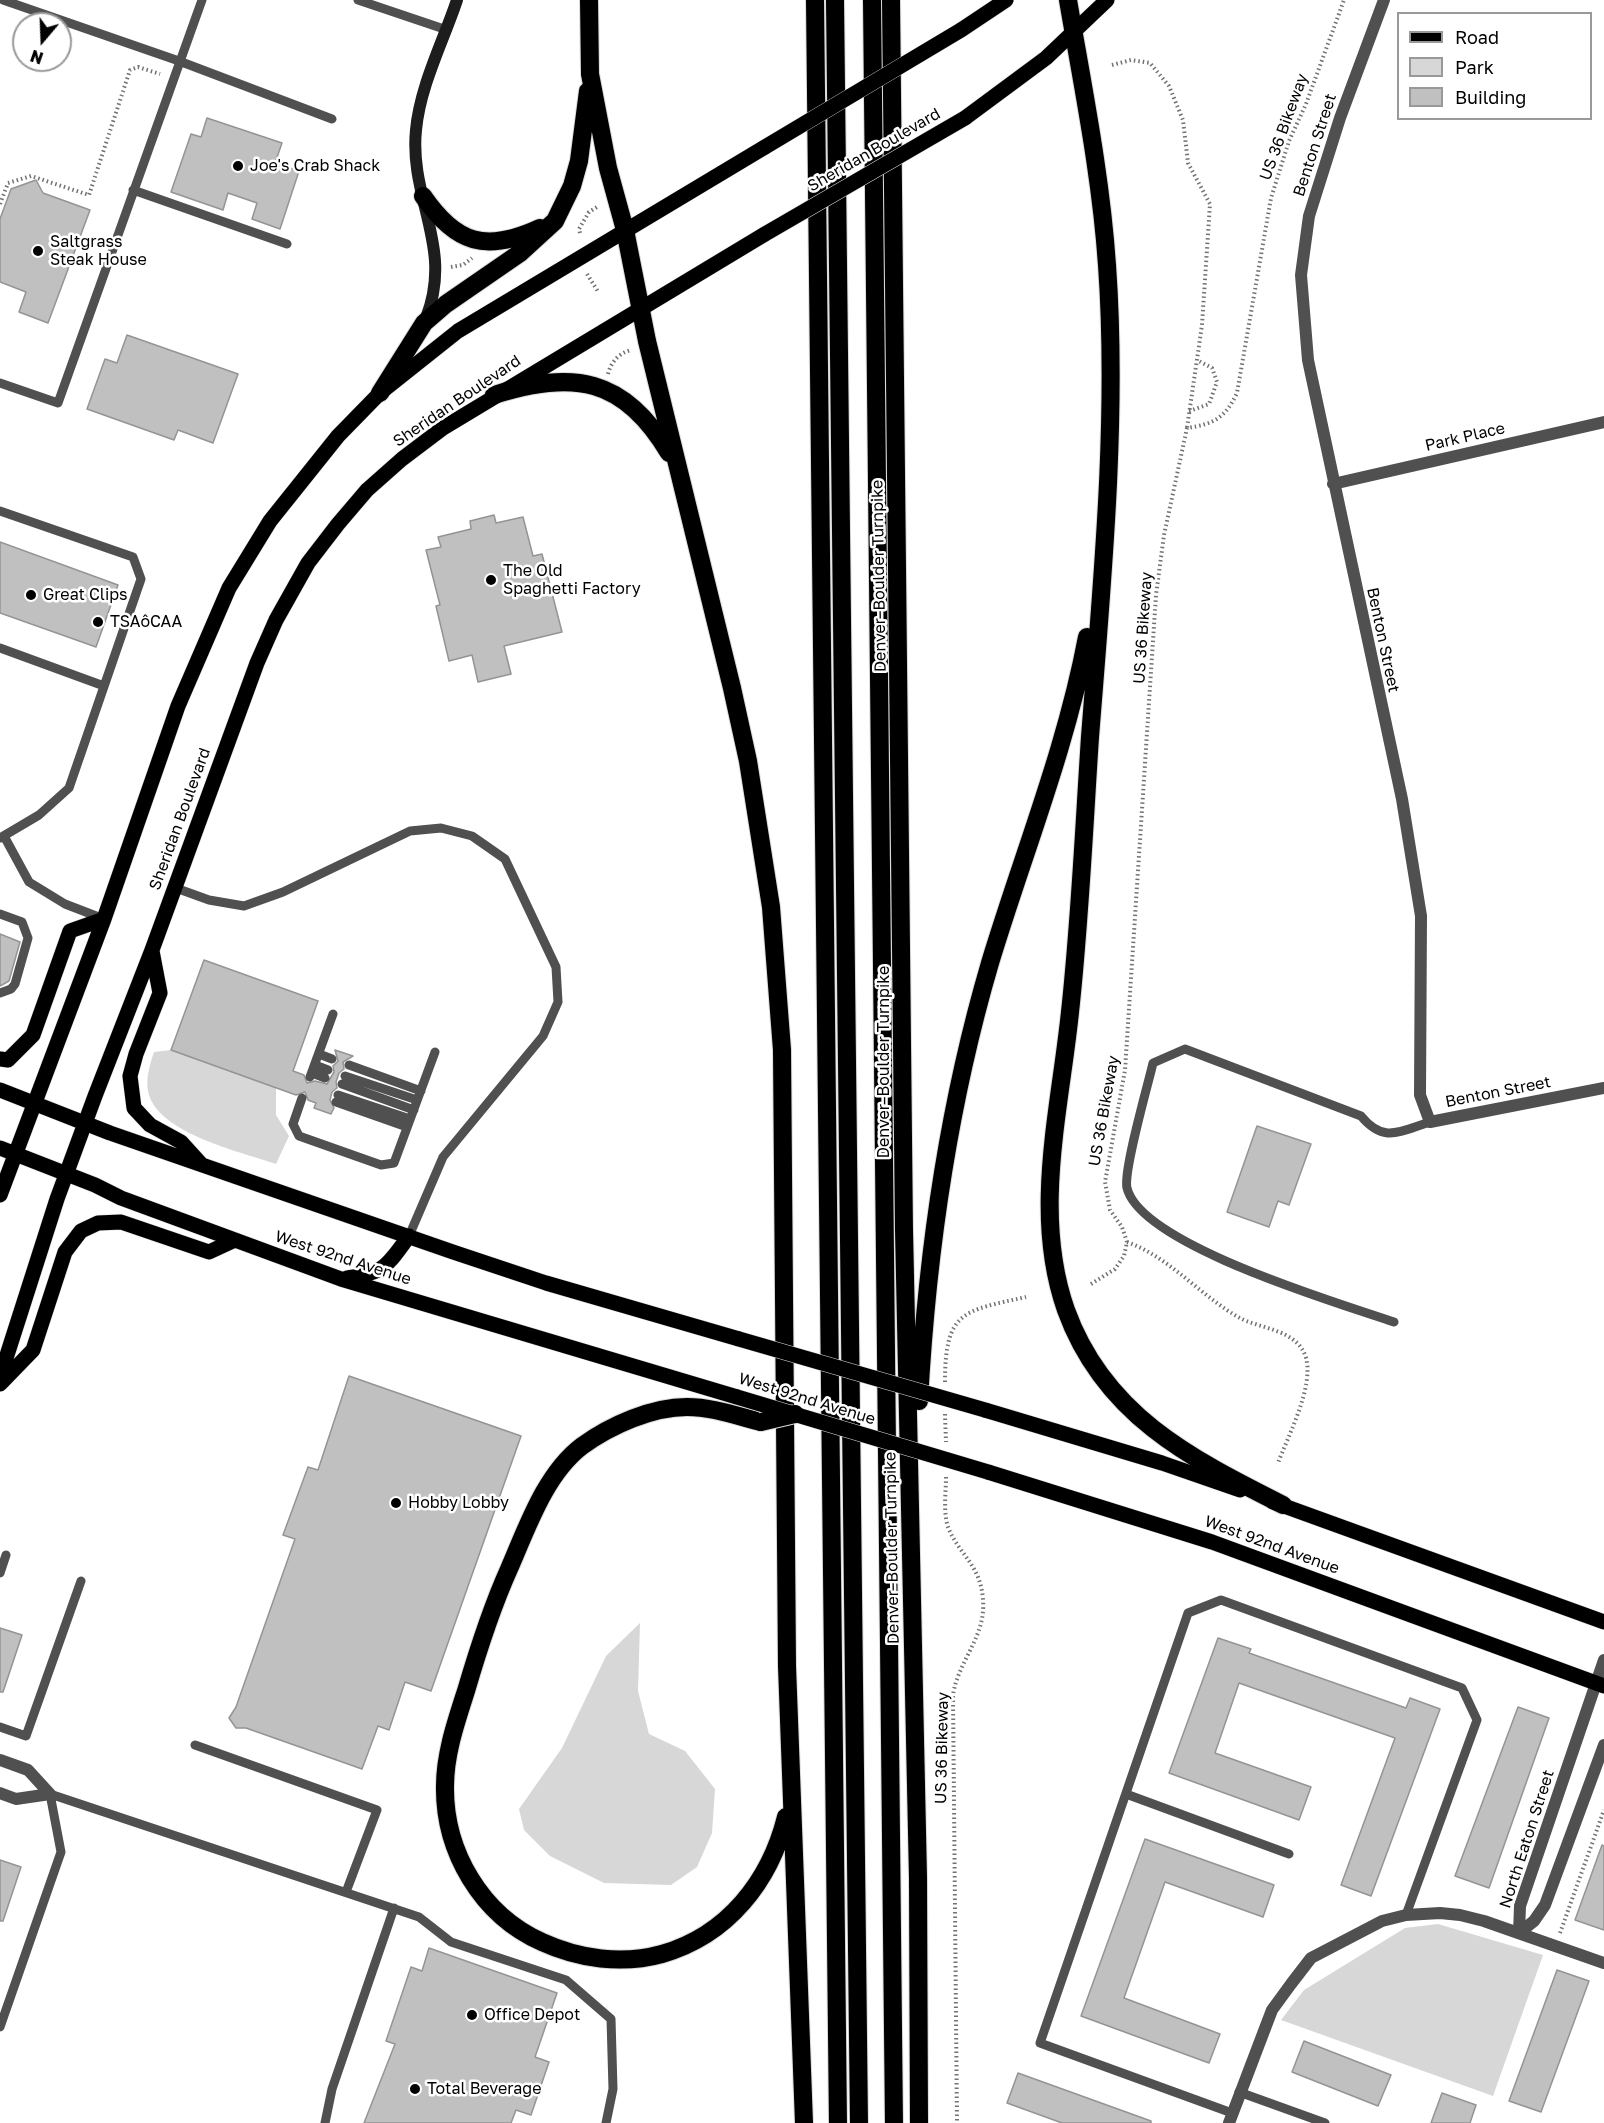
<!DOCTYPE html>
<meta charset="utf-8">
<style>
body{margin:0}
#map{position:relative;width:1604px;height:2123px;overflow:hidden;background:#fff;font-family:"Golos Text",sans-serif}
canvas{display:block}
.legend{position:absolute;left:1397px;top:12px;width:195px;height:108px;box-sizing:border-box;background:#fff;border:2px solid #999;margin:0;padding:8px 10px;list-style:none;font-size:18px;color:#000}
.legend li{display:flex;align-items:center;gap:12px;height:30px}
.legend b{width:30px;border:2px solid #999}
.north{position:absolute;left:12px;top:12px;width:60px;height:60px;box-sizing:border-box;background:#fff;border:2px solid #999;border-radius:50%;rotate:199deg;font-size:16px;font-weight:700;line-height:24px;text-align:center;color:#000}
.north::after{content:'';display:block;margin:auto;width:21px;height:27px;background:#000;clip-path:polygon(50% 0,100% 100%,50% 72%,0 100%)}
</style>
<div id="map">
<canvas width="1604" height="2123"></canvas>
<ul class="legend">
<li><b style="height:8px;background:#000"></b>Road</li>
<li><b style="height:16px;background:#d7d7d7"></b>Park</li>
<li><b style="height:16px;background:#c0c0c0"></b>Building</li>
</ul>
<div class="north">N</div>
</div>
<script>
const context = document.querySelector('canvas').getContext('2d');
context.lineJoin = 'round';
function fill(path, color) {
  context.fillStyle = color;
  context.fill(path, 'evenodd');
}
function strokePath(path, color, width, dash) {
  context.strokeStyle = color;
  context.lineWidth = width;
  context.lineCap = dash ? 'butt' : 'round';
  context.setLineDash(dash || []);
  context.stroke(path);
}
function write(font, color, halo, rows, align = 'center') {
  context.font = font + ' "Golos Text",sans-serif';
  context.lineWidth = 5;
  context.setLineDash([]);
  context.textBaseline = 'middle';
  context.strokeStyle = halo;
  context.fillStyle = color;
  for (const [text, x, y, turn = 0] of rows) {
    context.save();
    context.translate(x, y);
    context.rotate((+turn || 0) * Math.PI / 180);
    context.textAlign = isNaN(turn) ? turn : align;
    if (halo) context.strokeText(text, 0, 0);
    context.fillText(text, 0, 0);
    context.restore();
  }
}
fill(new Path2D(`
 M 171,1050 L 276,1088 L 276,1115 L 289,1136 L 276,1164 C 241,1152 171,1136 152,1102 C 143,1086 149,1067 154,1052 Z
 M 640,1623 L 638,1691 L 649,1734 L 685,1751 L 715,1789 L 712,1833 L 697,1867 L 671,1885 L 604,1883 L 550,1856 L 524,1830 L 519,1809 L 562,1748 L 606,1656 Z
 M 1438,1924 L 1543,1955 L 1493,2096 L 1281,2020 L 1304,1990 L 1405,1928 Z`), '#d7d7d7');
const building = new Path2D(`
 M 207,118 L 282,143 L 275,163 L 299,171 L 280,229 L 252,219 L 257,203 L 228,193 L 223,210 L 171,192 L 191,134 L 201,137 Z
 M 36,180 L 43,193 L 90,210 L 48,323 L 19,312 L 26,292 L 0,282 L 0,219 L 11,189 Z
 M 127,335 L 238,374 L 213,443 L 178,430 L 174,440 L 87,409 L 105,359 L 117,363 Z
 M 494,515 L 496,523 L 523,517 L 533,556 L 542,554 L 562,632 L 504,646 L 511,674 L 478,682 L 472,655 L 449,661 L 436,606 L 440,605 L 426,550 L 441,547 L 438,537 L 471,529 L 470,521 Z
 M 0,542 L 118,585 L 96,647 L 0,613 Z
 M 0,934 L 20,942 L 9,981 L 0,986 Z
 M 204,960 L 318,1001 L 293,1071 L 304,1075 L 307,1083 L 315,1081 L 327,1084 L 334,1072 L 333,1066 L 338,1061 L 335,1050 L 353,1056 L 343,1062 L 344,1069 L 339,1073 L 336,1082 L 337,1088 L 332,1092 L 330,1100 L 334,1108 L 331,1114 L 314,1108 L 316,1103 L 308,1100 L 305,1092 L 296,1095 L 171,1050 Z
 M 1257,1126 L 1311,1144 L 1289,1205 L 1278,1201 L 1269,1227 L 1227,1212 Z
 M 349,1376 L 521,1436 L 431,1691 L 405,1682 L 389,1730 L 378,1726 L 362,1769 L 246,1728 L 236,1728 L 229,1718 L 236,1707 L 295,1539 L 283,1535 L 308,1467 L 318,1470 Z
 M 0,1628 L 22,1635 L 3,1692 L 0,1692 Z
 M 1218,1638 L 1251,1649 L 1249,1653 L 1406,1708 L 1410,1698 L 1440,1709 L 1371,1896 L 1341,1885 L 1395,1738 L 1239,1683 L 1215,1753 L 1311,1787 L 1299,1820 L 1169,1773 Z
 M 1518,1707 L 1549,1718 L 1489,1888 L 1455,1876 Z
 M 1145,1839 L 1274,1885 L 1263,1917 L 1165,1882 L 1124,1998 L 1220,2034 L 1209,2063 L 1081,2016 Z
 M 1602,1845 L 1604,1846 L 1604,1930 L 1575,1920 Z
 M 0,1860 L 21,1867 L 3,1921 L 0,1921 Z
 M 429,1948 L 557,1993 L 535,2057 L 549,2062 L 531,2115 L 516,2110 L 511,2123 L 364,2123 L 395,2044 L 386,2041 L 411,1967 L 422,1971 Z
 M 1557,1970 L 1589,1981 L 1541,2112 L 1509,2101 Z
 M 1304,2041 L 1391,2075 L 1378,2106 L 1292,2072 Z
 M 1018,2073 L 1151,2121 L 1151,2123 L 1062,2123 L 1007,2103 Z
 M 1442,2093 L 1476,2105 L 1470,2123 L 1431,2123 Z`);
fill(building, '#c0c0c0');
strokePath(building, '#949494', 1.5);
const primary = new Path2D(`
 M 961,30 L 1006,0
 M 965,118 L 1046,58 L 1107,0
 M 152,951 L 160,993 L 136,1054 L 130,1076 L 134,1108 L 150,1125 L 181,1142 L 201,1164
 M 0,1059 L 8,1060 L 33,1035 L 70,931 L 104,919
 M 0,1090 L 110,1133 L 453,1252 L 546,1283 L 739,1339
 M 0,1148 L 95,1185 L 121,1198 L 341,1279 L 737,1397
 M 0,1195 L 104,919 L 178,706 L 229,588 L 270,521 L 338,436 L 380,393 L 458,331 L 765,147
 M 347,1278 C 385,1273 387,1266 409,1236
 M 0,1377 L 57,1199 L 95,1096 L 152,950 L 257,663 L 276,620 L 308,563 L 338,524 L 367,490 L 402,459 L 443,428 L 765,234
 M 0,1384 L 33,1350 L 65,1252 L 81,1231 L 98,1223 L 121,1222 L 209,1252 L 235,1240
 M 985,1410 L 1162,1463 L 1240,1490
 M 988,1472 L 1212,1542 L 1604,1686
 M 1273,1502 L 1604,1622`);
const highway = new Path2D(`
 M 589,0 L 590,74 L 608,168 L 625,230 L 647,341 L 732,688 L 748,761 L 771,907 L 782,1050 L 787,1666 L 804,2123
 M 815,0 L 838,2123
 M 835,0 L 859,2123
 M 872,0 L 894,2123
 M 891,0 L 904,1230 L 918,1878 L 919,2123
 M 1068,0 C 1083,88 1101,176 1107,265 C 1118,418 1102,584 1090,737 C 1084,828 1080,921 1070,1012 C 1060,1110 1032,1214 1066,1310 C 1104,1415 1190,1458 1283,1505
 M 423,196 C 456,244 486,253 540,228
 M 380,393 L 424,323 L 446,304 L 520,253 L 555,221 L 572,186 L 579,161 L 588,91
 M 494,395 C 573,370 624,377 669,453
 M 919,1401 C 927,1252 948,1106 990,963 C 1023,854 1066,749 1087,637
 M 761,1422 C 737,1416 712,1407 687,1407 C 652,1407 611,1425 582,1446 C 545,1474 527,1528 509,1569 C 491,1609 478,1650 466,1691 C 456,1722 445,1754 445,1786 C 444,1851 481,1915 542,1942 C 579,1959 622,1965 662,1954 C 728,1935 770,1881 786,1817`);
strokePath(primary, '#dbdbdb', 16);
strokePath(highway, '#dbdbdb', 20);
strokePath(new Path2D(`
 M 1112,65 L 1131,60 L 1150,63 L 1169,86 L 1183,120 L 1188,163 L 1210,204 L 1202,325 L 1187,428
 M 0,204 L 8,183 L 31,176 L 89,195 L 130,70 L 138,67 L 160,74
 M 580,233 L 579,229 L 589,212 L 597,207
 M 451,267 L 463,265 L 472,258
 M 587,274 L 599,293
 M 608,374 C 611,362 619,353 631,350
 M 1189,411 L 1209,404 L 1217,382 L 1212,368 L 1197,360
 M 1127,1242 C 1169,1257 1200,1295 1238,1317 C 1259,1329 1298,1329 1306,1358 C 1314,1387 1288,1436 1278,1463
 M 1091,1284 L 1115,1269 L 1124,1256 L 1127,1242 L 1122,1227 L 1110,1210 L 1105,1182 L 1125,1070 L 1156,595 L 1164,535 L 1187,428 C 1214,424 1225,418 1237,393 L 1271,198 L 1289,141 L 1306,104 L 1344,0
 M 945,1382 C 945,1311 963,1311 1026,1297
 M 945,1414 L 946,1442
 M 946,1477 C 946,1492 943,1512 948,1527 C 959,1555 981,1565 983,1600 C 986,1637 958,1661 953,1695 L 957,2123
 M 1560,1933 L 1604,1810`), '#727272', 4, [1.5, 3]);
strokePath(new Path2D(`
 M 3,0 L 179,61 L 332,119
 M 358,0 L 447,30
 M 133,190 L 287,244
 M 0,383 L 58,403 L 202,0
 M 0,511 L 133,557 L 141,579 L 69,788 L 39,815 L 0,838
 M 0,648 L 104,686
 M 4,836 L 29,882 L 65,904 L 104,919
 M 173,887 L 209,900 L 244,906 L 283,892 L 410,831 L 441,828 L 472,836 L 505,859 L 556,967 L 558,1002 L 543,1036 L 443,1157 L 409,1236
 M 0,914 L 22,922 L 28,938 L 15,984 L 11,989 L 0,993
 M 319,1054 L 332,1059
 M 315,1065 L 328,1070
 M 349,1065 L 421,1091
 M 312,1073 L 325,1078
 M 345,1076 L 417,1100
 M 310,1077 L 333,1014
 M 342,1084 L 414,1110
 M 338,1095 L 410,1119
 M 302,1098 L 293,1124 L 299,1136 L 381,1165 L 394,1163 L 435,1052
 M 336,1102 L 407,1127
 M 1394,1322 C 1339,1303 1141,1245 1127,1188 C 1123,1171 1148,1085 1153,1063 L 1185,1049 L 1361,1116 C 1384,1144 1400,1131 1430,1122
 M 0,1573 L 6,1555
 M 0,1727 L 26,1736 L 81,1581
 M 195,1745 L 377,1810 L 346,1892
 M 1126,1794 L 1289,1854
 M 0,2027 L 61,1852 L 50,1794 L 419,1917 L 451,1942 L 566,1980 L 611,2019 L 613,2089 L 606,2123
 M 1239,2092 L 1325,2123
 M 1232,2113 L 1040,2043 L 1188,1613 L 1221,1600 L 1462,1688 L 1477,1720 L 1406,1915
 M 325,2123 L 332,2089 L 394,1908`), '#505050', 9);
strokePath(new Path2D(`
 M 1384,0 L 1340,118 L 1309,216 L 1301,275 L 1308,360 L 1402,799 L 1421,916 L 1420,1095 L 1430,1122 L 1604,1088
 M 1333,484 L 1604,422
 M 0,1760 L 28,1770 L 50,1794
 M 0,1793 L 16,1799 L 50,1794
 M 1519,1933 L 1520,1906 L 1604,1660
 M 1519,1933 L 1534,1921 L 1545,1905 L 1604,1745
 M 1229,2123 L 1272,2010 L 1291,1984 L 1311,1958 L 1382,1921 L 1406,1915 L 1440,1913 L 1460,1915 L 1484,1921 L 1604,1963`), '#505050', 12);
strokePath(new Path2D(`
 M 426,318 C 454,247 409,199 416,130 C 420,86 443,42 457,0`), '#1d1d1d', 12);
strokePath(primary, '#000', 15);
strokePath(highway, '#000', 18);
const primaryBridge = new Path2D(`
 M 765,147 L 961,30
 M 765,234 L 965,118
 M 739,1339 L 985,1410
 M 737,1397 L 988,1472`);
const highwayBridge = new Path2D(`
 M 761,1422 L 795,1414`);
strokePath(primaryBridge, '#dbdbdb', 16, []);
strokePath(highwayBridge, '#dbdbdb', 20, []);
strokePath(primaryBridge, '#000', 15);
strokePath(highwayBridge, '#000', 18);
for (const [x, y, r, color] of [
 [238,166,6,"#000"],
 [38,251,6,"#000"],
 [491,580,6,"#000"],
 [31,595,6,"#000"],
 [98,622,6,"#000"],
 [396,1503,6,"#000"],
 [472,2015,6,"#000"],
 [415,2089,6,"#000"]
]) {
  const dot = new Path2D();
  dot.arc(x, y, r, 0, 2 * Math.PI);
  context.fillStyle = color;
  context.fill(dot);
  strokePath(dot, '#fff', 2);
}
write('16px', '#000', '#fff', [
 ["US 36 Bikeway",1284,127,-70],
 ["Benton Street",1315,145,-72],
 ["Sheridan Boulevard",874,150,-30],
 ["Sheridan Boulevard",457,401,-34],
 ["Park Place",1465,437,-13],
 ["Denver–Boulder Turnpike",879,576,-91],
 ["US 36 Bikeway",1143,628,-86],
 ["Benton Street",1383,640,78],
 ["Sheridan Boulevard",180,819,-70],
 ["Denver–Boulder Turnpike",884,1062,-90],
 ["Benton Street",1498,1092,-11],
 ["US 36 Bikeway",1104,1111,-80],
 ["West 92nd Avenue",343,1258,18],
 ["West 92nd Avenue",807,1399,17],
 ["West 92nd Avenue",1272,1545,20],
 ["Denver–Boulder Turnpike",892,1548,-91],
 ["US 36 Bikeway",942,1748,-89],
 ["North Eaton Street",1527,1839,-72]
]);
write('16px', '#000', '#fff', [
 ["Joe's Crab Shack",250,166],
 ["Saltgrass",50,242],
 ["Steak House",50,260],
 ["The Old",503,571],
 ["Spaghetti Factory",503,589],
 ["Great Clips",43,595],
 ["TSAôCAA",110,622],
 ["Hobby Lobby",408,1503],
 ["Office Depot",484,2015],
 ["Total Beverage",427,2089]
], 'left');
</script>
